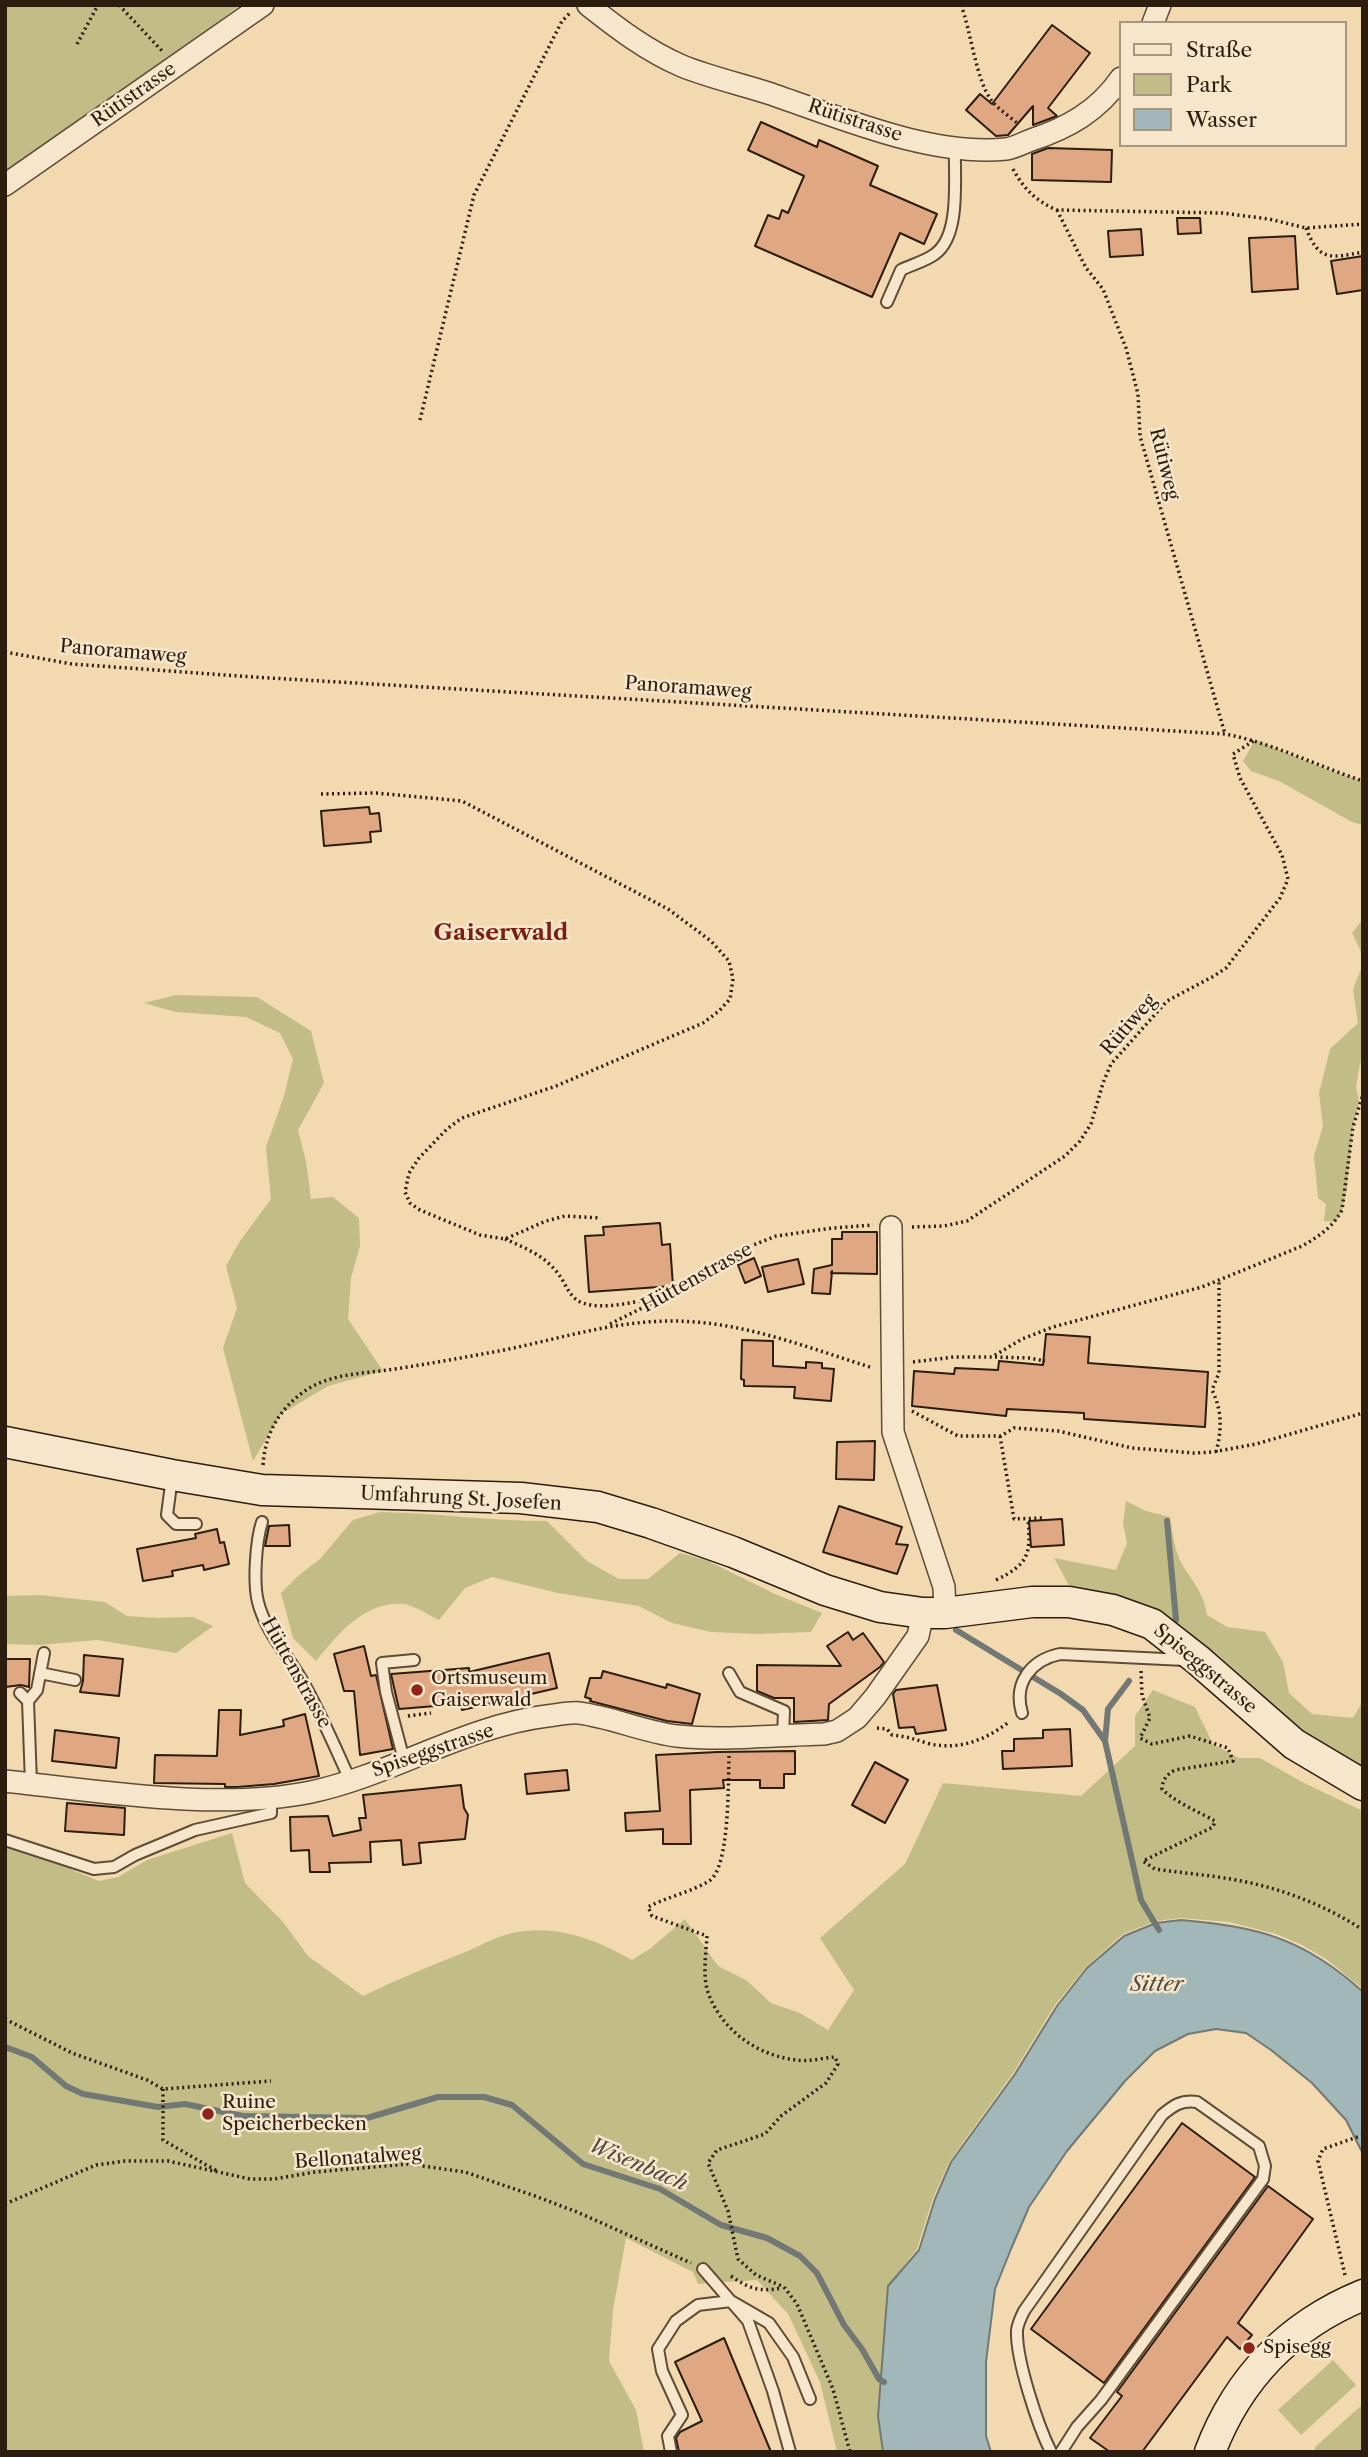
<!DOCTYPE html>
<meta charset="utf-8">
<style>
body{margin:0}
#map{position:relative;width:1368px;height:2457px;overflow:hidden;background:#f2d9b0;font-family:"Libre Caslon Text",serif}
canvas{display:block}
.frame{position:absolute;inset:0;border:7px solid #2c1d0f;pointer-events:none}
.legend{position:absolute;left:1119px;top:21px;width:228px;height:126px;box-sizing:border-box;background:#f7e6cc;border:2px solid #a69680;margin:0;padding:9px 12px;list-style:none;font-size:21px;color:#2c1d0f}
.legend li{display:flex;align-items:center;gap:14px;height:35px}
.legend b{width:35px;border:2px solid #a69680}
</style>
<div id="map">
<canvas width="1368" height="2457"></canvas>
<div class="frame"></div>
<ul class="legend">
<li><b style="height:9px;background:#f7e6cc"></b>Straße</li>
<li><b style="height:19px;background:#c2bd86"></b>Park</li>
<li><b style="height:19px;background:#a1b7b8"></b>Wasser</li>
</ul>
</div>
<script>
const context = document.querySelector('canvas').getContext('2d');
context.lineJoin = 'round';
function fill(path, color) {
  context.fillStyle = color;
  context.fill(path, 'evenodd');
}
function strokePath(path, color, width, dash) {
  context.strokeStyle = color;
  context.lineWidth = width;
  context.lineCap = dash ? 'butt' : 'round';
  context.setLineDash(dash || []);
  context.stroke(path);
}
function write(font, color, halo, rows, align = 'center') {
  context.font = font + ' "Libre Caslon Text",serif';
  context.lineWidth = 5;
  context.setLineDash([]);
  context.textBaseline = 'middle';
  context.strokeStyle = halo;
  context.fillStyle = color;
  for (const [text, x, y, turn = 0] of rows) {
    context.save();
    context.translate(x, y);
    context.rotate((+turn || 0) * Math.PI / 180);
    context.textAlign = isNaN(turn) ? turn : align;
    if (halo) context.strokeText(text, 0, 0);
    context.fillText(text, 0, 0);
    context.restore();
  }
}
fill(new Path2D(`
 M 5,5 L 240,5 L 5,186 Z
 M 1255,740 L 1329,770 L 1363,781 L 1363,825 L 1352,822 L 1279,781 L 1251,771 L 1243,761 Z
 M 1363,919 L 1363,956 L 1352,933 Z
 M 1363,964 L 1363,1062 L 1360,1063 L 1356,1087 L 1359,1102 L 1353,1127 L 1347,1188 L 1342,1210 L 1336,1222 L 1324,1221 L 1326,1204 L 1318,1198 L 1314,1156 L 1323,1126 L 1319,1093 L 1330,1049 L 1358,1023 L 1353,989 Z
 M 176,995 L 257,997 L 311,1031 L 324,1083 L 298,1130 L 306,1161 L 311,1199 L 333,1197 L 359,1218 L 360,1246 L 351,1278 L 348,1319 L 383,1371 L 328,1386 L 281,1414 L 253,1461 L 223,1348 L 237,1308 L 226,1266 L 240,1241 L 271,1199 L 266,1147 L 284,1096 L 293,1059 L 280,1033 L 246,1017 L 176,1012 L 144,1003 Z
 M 1126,1501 L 1146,1511 L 1170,1517 C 1173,1533 1174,1551 1183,1566 C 1194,1583 1204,1594 1207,1615 L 1227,1627 L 1265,1632 L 1283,1662 L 1289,1693 L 1312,1714 L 1353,1718 L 1363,1701 L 1363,1766 L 1310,1736 L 1218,1655 L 1170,1619 L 1125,1598 L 1071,1589 L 1054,1558 L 1116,1570 L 1127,1543 L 1123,1523 Z
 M 380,1512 C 436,1513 491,1521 547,1521 L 587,1561 L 619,1579 L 648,1579 L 680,1553 L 706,1560 L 775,1594 L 822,1613 L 811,1632 L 757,1634 L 711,1632 L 672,1623 L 639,1606 L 558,1593 L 492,1577 L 465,1588 L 439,1620 C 429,1615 415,1606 404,1604 C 365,1600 337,1635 316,1661 L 293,1638 L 281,1593 L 298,1576 L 320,1559 L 353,1520 Z
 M 40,1595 L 105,1602 L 127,1616 L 157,1618 L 193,1617 L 213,1626 L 176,1653 L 97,1640 L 39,1645 L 5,1644 L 5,1596 Z
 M 1153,1690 L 1195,1707 L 1213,1744 L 1239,1758 L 1260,1758 L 1304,1783 L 1363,1811 L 1363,1989 L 1326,1959 L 1300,1944 L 1276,1934 L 1229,1922 L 1181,1918 L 1156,1921 L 1123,1934 L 1086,1967 L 1055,2005 L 1013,2073 L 949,2162 L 933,2198 L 917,2249 L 888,2286 L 878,2416 L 882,2452 L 837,2452 L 820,2382 L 788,2314 L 757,2280 L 698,2284 L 693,2272 L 626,2238 L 613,2310 L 609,2361 L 636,2410 L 644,2452 L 5,2452 L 5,1838 L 41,1846 L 72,1870 L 99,1881 L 118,1877 L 147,1860 L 232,1833 L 245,1883 L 283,1922 L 308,1956 L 363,1996 C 396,1980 429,1966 463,1953 C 478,1947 493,1938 508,1934 C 553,1923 593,1938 632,1960 L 651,1948 L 685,1919 L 718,1966 L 746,1980 L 771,2003 L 800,2013 L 828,2030 L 854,1990 L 820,1938 L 905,1864 L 943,1783 L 1081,1796 L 1135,1746 L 1135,1716 Z
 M 1333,2360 L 1356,2385 L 1301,2435 L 1278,2410 Z
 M 1363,2404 L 1363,2451 L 1317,2452 L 1314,2448 Z`), '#c2bd86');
const water = new Path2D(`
 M 1181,1920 C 1258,1927 1304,1938 1363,1992 L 1363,2154 L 1346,2120 L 1312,2083 L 1271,2050 L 1246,2033 L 1216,2029 L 1188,2034 L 1155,2051 L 1125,2081 L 1067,2151 L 1029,2207 L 1011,2249 L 995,2289 L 986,2362 L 986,2436 L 991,2452 L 883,2452 L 878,2416 L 888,2286 L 919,2250 L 935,2199 L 951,2162 L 1015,2074 L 1057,2006 L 1087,1968 L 1124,1936 L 1156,1923 Z`);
fill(water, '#a1b7b8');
strokePath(water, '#727974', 2);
strokePath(new Path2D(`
 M 1167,1521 L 1176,1620
 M 956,1630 L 1061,1694 L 1083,1710 L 1105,1741 L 1141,1900 L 1159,1930
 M 1105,1741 L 1108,1709 L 1129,1681
 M 5,2047 L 32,2057 L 66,2086 L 83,2094 L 158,2107 L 185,2104 L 243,2116 L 367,2118 L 438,2097 L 484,2097 L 512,2105 L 583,2164 L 660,2189 L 721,2225 L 767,2238 L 800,2256 L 817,2273 L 844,2325 L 862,2349 L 879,2379 L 884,2382`), '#727974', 6);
const building = new Path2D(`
 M 1052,25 L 1090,53 L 1048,108 L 1057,116 L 1033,125 L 1033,106 L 1008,135 L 996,136 L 966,110 L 980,94 L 992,104 Z
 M 761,122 L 817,147 L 819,140 L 878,166 L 870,185 L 937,214 L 924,244 L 900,233 L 872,297 L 755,246 L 768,215 L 779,219 L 782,210 L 788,213 L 804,176 L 748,150 Z
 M 1048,148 L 1112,150 L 1111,182 L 1032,180 L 1032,154 Z
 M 1177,218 L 1200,218 L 1201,233 L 1178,234 Z
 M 1141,229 L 1143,255 L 1110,257 L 1108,231 Z
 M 1295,236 L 1298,289 L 1252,292 L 1249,238 Z
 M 1363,256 L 1363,290 L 1337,294 L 1331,261 Z
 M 369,807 L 370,814 L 379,813 L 381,831 L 370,832 L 371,842 L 324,846 L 321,811 Z
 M 660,1223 L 662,1245 L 670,1244 L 673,1286 L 589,1292 L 585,1236 L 604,1235 L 603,1227 Z
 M 842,1232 L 877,1232 L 877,1274 L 831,1273 L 832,1271 L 830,1294 L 812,1293 L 814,1269 L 832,1265 L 832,1239 L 842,1239 Z
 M 754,1258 L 761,1276 L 745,1283 L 738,1265 Z
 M 798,1259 L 804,1284 L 768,1292 L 762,1267 Z
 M 1046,1334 L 1090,1337 L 1088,1363 L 1208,1372 L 1205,1427 L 1084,1419 L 1084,1413 L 1007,1409 L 1006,1416 L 912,1406 L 914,1371 L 954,1374 L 955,1368 L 998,1370 L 999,1361 L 1043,1365 Z
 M 742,1340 L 773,1341 L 773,1366 L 806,1368 L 806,1362 L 822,1363 L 822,1368 L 834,1369 L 831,1401 L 794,1398 L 795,1387 L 744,1386 L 744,1380 L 741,1379 Z
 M 875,1441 L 874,1480 L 836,1479 L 837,1442 Z
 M 839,1506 L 902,1527 L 896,1544 L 908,1545 L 897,1574 L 823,1552 Z
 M 1062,1519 L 1064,1545 L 1031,1547 L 1029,1521 Z
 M 289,1525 L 290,1546 L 265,1546 L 269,1526 Z
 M 217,1529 L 220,1543 L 224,1542 L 229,1564 L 204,1570 L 203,1565 L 172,1571 L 173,1576 L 143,1581 L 137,1549 L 196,1538 L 195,1534 Z
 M 848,1632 L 853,1640 L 863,1633 L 884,1662 L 880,1667 L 829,1704 L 828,1720 L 794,1722 L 794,1698 L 774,1698 L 757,1691 L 757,1665 L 841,1666 L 827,1646 Z
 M 364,1646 L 371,1676 L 376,1675 L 393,1749 L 360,1755 L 354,1691 L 344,1691 L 334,1654 Z
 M 549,1653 L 557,1688 L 462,1710 L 460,1704 L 399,1709 L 391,1674 L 469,1668 L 469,1672 Z
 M 84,1655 L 123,1659 L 119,1696 L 80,1692 L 83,1681 Z
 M 5,1659 L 30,1659 L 29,1687 L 21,1685 L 5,1687 Z
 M 603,1671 L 666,1688 L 667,1684 L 700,1694 L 692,1724 L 667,1721 L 590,1701 L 591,1699 L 585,1697 L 590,1678 L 601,1678 Z
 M 937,1685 L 946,1730 L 916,1734 L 914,1727 L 899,1728 L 893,1694 L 896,1690 Z
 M 219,1710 L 241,1710 L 240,1735 L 284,1726 L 283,1720 L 305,1714 L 319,1776 L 274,1784 L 237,1787 L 225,1787 L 225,1784 L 154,1783 L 155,1755 L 217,1756 Z
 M 1070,1729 L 1072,1766 L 1003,1769 L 1002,1751 L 1014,1751 L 1014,1739 L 1043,1738 L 1043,1730 Z
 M 55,1730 L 119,1738 L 116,1768 L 52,1761 Z
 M 795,1751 L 795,1774 L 784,1774 L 784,1788 L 760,1788 L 760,1780 L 723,1780 L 724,1788 L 690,1790 L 691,1844 L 663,1844 L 663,1829 L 626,1831 L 625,1813 L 660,1811 L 656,1755 L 718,1752 Z
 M 875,1762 L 908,1780 L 885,1823 L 852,1805 Z
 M 567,1770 L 569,1790 L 527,1794 L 525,1774 Z
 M 461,1785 L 464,1808 L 468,1815 L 465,1839 L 419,1843 L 421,1863 L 403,1865 L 401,1840 L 370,1842 L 371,1862 L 329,1863 L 330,1872 L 310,1872 L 309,1850 L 291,1851 L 290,1817 L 328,1816 L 333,1836 L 361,1830 L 359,1818 L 366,1818 L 363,1795 Z
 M 67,1803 L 125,1808 L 124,1835 L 65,1831 Z
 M 1182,2123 L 1255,2177 L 1104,2383 L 1031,2329 Z
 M 1268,2186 L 1313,2219 L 1238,2323 L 1252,2335 L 1240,2349 L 1227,2337 L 1142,2452 L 1110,2452 L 1090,2438 L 1122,2396 L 1117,2392 Z
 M 724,2338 L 771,2452 L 679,2452 L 676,2438 L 680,2432 L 702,2421 L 675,2362 Z`);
fill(building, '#dfa883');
strokePath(building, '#2c1d0f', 2);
const lane = new Path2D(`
 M 887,302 L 901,270 C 911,265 926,261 935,254 C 961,235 954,179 955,150
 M 172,1477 L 167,1515 L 176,1524 L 196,1524
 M 262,1522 C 256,1540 253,1583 258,1602 C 265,1631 289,1657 303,1682 C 321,1714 335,1747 350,1780
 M 40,1673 L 75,1680
 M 729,1673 L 740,1692 L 784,1711 L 783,1735
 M 20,1693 L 28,1701 L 31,1783
 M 28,1701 L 37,1690 L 44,1653
 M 1022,1713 C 1013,1683 1031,1660 1060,1654 L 1185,1660
 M 404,1760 L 386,1692 L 382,1663 L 414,1660
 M 5,1840 L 94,1869 L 114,1867 L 135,1855 L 195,1830 L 271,1813 L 271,1797
 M 703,2269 L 748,2321 L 773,2391 L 790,2452
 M 671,2452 L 668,2436 L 682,2415 L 662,2371 L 658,2349 L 676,2321 L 698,2305 L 731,2301 L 769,2323 L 793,2357 L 810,2399
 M 1051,2452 C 1038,2426 1016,2360 1017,2331 C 1017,2325 1021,2317 1024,2311 L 1162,2115 C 1174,2105 1181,2100 1197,2102 L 1259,2146 L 1265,2166 L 1263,2179 L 1101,2400 L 1077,2427 L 1061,2452`);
const street = new Path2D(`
 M 588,5 C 617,28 647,51 682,66 C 709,77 740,84 768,93 C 839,117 931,157 1006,149 C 1014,148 1023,143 1031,140 C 1068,128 1098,111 1121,78
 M 1153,23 L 1160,5
 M 5,185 L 263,5
 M 891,1227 L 893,1432 L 944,1587 L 945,1613
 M 5,1781 C 99,1791 218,1811 311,1792 C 391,1775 465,1726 547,1716 C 557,1715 569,1712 579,1713 C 612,1717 643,1732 677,1736 C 725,1741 776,1735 824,1734 L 837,1731 L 857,1718 L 875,1697 L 918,1636 L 923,1613`);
const secondary = new Path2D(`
 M 5,1442 L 172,1475 L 262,1490 L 521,1498 L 598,1507 L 651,1523 L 733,1552 L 825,1590 L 880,1607 L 923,1613 L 945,1613 L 1032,1602 L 1069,1602 L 1113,1610 L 1152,1624 L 1198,1660 L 1294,1744 L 1363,1785
 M 1210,2452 C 1238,2378 1290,2325 1363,2295`);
strokePath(lane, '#5e4c37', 14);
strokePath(street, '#5e4c37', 24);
strokePath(secondary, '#2c1d0f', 33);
strokePath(new Path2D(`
 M 119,5 L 163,52
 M 961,5 C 971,31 976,81 992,101 C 998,109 1009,116 1017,123
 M 77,44 L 98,5
 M 1013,169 C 1023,188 1037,202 1057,210 L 1222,213 L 1269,219 L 1306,228 L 1363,224
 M 1057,210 L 1086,268 L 1103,289 L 1126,348 L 1138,394 L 1140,436 L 1225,734
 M 1306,228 C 1319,262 1331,258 1363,252
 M 420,420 L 474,195 L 562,21 L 571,12
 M 5,652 L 72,664 L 253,677 L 1225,734 C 1273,743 1317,766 1363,781
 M 321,794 L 376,793 L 462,801 L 668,909 L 711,941 L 729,961 L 733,979 L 730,999 L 719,1011 L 703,1023 L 556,1086 L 462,1118 L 447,1129 L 419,1158 L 409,1173 L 405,1192 L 410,1203 L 420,1210 L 480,1235 L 505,1239 L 546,1221 L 565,1216 L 601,1218
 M 912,1227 L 944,1226 L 967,1221 L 1065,1156 L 1080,1141 L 1091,1124 L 1103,1083 L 1111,1064 L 1167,1001 L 1214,976 L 1226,968 L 1280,898 L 1288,879 L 1282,855 L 1240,778 L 1233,754 L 1255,740
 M 505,1239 C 523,1247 543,1255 556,1271 C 566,1282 568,1298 583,1303 C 604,1311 642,1300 665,1296
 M 610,1324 L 690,1284 L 741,1250 L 776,1236 L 833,1228 L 873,1225
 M 995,1357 L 1029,1358 L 1045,1361
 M 913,1362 L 954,1357 L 992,1357 L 1022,1339 L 1053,1327 L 1202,1287 L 1302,1246 C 1318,1237 1333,1227 1342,1210 L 1353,1127 L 1363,1094
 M 912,1411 L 958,1436 L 1001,1436 L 1014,1428 L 1058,1431 L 1132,1448 L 1194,1453 L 1213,1452 L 1256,1444 L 1363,1413
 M 1000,1436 L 1014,1519 L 1043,1518
 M 1216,1452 C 1222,1430 1222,1410 1212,1390 L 1219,1373 L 1219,1280
 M 263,1465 C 265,1435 278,1411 302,1393 C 327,1374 359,1374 388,1370 C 422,1365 455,1359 488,1353 C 551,1342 611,1320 676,1321 C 744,1322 809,1348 873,1368
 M 996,1580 C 1029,1564 1031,1554 1028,1519
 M 1141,1671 L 1142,1695 L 1150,1718 L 1140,1738 L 1152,1744 L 1190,1736 L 1228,1748 L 1233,1761 L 1175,1770 C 1166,1775 1163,1779 1162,1789 C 1175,1802 1199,1812 1215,1821 L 1213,1827 L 1143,1861 L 1155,1869 C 1182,1873 1209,1875 1236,1880 C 1281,1888 1325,1905 1363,1930
 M 408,1716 L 431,1713
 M 877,1728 L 887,1729 L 892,1735 C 906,1736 917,1740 930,1744 C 961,1750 985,1740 1009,1722
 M 729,1756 C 728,1782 730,1868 709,1881 C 691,1892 667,1897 648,1907 L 652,1916 L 707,1936 C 706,1954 702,1978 709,1995 C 723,2031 758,2056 797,2060 C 808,2062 823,2058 835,2057 L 838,2064 L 826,2083 L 781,2116 L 765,2134 L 717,2150 L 708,2163 L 728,2211 L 738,2259 L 756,2275 L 784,2287 L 797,2304 L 833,2389 L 850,2452
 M 5,2019 L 72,2053 L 147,2080 L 163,2089 L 271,2081
 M 163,2089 L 163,2140 L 217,2171
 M 5,2204 L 96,2165 L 125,2161 L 168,2161 L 250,2179 L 274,2179 L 315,2172 L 408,2164 L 465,2172 L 535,2196 L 577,2212 L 691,2263
 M 1345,2275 L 1318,2161 L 1323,2149 L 1363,2135
 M 731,2276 C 750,2289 759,2292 782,2288`), '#2c1d0f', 3.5, [2, 3.5]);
strokePath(lane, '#f7e6cc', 10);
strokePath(street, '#f7e6cc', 21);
strokePath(secondary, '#f7e6cc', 30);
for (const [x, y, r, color] of [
 [417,1690,7,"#8f2418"],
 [208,2114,7,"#8f2418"],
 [1249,2348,7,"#8f2418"]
]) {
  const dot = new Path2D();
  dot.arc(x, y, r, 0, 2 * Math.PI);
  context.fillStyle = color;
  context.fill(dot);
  strokePath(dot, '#f7e6cc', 2.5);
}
write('19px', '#2c1d0f', '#f7e6cc', [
 ["Rütistrasse",134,95,-35],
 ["Rütistrasse",855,121,18],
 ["Rütiweg",1164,464,76],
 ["Panoramaweg",123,652,5],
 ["Panoramaweg",688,688,4],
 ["Rütiweg",1129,1025,-49],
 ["Hüttenstrasse",697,1278,-29],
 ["Umfahrung St. Josefen",461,1499,3],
 ["Spiseggstrasse",1205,1669,40],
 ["Hüttenstrasse",296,1673,61],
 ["Spiseggstrasse",433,1751,-19],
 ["Bellonatalweg",358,2158,-4]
]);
write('19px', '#2c1d0f', '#f7e6cc', [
 ["Ortsmuseum",431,1679],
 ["Gaiserwald",431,1701],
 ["Ruine",222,2103],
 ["Speicherbecken",222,2125],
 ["Spisegg",1263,2348]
], 'left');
write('italic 21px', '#4f4b42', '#f7e6cc', [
 ["Sitter",1157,1985],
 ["Wisenbach",638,2165,23]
]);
write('bold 23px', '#7a1f14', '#f7e6cc', [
 ["Gaiserwald",501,933]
]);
</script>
